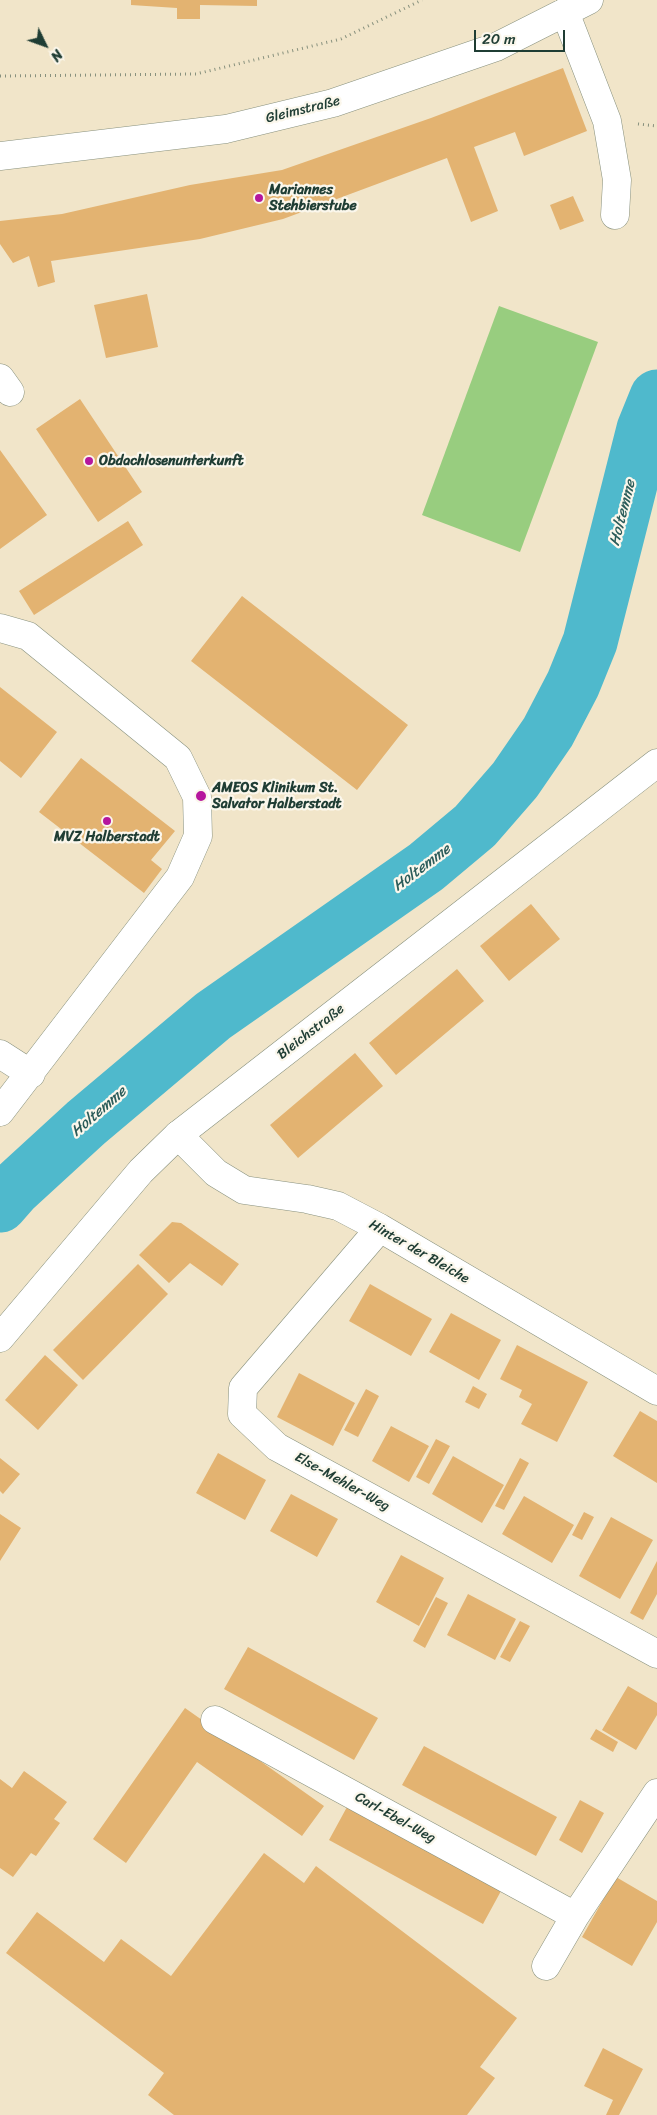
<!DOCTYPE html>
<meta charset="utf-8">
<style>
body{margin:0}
#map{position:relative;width:657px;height:2115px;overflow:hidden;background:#f1e5c9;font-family:Sriracha,sans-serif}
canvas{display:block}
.north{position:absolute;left:20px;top:20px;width:50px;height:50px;-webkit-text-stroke:4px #fbf7ec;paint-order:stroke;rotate:132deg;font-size:14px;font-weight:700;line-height:20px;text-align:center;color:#1f3d34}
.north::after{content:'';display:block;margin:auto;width:18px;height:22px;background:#1f3d34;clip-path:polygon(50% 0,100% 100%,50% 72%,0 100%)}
.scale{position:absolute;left:474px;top:30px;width:91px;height:22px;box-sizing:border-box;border:2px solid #1f3d34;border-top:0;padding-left:6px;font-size:15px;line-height:18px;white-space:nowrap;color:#1f3d34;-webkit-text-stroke:4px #fbf7ec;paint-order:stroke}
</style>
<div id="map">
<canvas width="657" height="2115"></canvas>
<div class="north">N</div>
<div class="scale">20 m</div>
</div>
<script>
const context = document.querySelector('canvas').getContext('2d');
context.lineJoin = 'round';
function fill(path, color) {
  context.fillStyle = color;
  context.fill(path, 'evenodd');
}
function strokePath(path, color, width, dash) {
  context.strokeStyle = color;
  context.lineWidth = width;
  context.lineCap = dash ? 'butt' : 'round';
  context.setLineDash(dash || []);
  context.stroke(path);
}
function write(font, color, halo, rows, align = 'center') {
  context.font = font + ' Sriracha,sans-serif';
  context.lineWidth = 4.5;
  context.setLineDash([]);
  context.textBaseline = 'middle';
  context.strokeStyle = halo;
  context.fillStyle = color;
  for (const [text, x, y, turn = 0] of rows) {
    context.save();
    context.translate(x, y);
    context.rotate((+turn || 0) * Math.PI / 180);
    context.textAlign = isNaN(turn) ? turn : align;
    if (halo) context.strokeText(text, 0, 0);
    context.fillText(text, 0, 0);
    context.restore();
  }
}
fill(new Path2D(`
 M 499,306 L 598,342 L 520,552 L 422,515 Z`), '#98cd7f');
strokePath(new Path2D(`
 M 0,1205 L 14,1189 L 86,1123 L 213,1016 L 426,867 L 475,826 L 515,780 L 548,732 L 573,684 L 590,642 L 644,429 L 657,397`), '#4fb9cc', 55);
fill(new Path2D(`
 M 131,0 L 257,0 L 257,6 L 200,5 L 200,19 L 177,19 L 177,8 L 131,5 Z
 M 563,68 L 587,131 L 524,156 L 515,132 L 474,147 L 498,211 L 471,222 L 447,158 L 283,219 L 200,239 L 51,261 L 55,282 L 38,287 L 29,256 L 13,263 L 0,244 L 0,221 L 62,214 L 190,185 L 282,170 L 431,118 Z
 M 573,196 L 584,221 L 560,230 L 550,205 Z
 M 147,294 L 158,347 L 106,358 L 94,305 Z
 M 80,399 L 142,492 L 98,522 L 36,429 Z
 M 0,450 L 47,515 L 0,549 Z
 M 128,521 L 143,545 L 34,615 L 19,591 Z
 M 242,596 L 408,725 L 357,790 L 191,661 Z
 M 0,687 L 57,732 L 21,778 L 0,761 Z
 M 81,758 L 175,831 L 151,860 L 162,869 L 144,893 L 39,812 Z
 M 531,904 L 560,939 L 509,981 L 480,946 Z
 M 457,969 L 484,1001 L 396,1075 L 369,1043 Z
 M 355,1053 L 383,1086 L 298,1158 L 270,1125 Z
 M 172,1222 L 181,1223 L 239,1264 L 222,1286 L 190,1263 L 169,1283 L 139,1255 Z
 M 138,1264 L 168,1294 L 83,1380 L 53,1350 Z
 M 370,1284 L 432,1319 L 411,1356 L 349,1321 Z
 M 451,1313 L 501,1340 L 479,1380 L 429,1352 Z
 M 517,1345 L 588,1382 L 557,1442 L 521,1424 L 532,1404 L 519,1397 L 522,1390 L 500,1379 Z
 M 45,1355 L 78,1385 L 38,1430 L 5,1400 Z
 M 299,1373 L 355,1403 L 333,1446 L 277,1417 Z
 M 473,1386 L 487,1394 L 479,1409 L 465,1402 Z
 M 366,1389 L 379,1396 L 358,1437 L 344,1430 Z
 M 640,1411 L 657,1421 L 657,1483 L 613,1456 Z
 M 391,1426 L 429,1446 L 409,1482 L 372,1461 Z
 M 436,1439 L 450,1446 L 429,1484 L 416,1477 Z
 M 218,1453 L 266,1480 L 245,1520 L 196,1493 Z
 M 453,1456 L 504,1485 L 482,1523 L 432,1494 Z
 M 0,1458 L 20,1474 L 3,1494 L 0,1491 Z
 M 520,1458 L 529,1463 L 504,1510 L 495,1506 Z
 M 291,1494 L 338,1519 L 317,1557 L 270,1531 Z
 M 524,1496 L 574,1525 L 552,1563 L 502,1534 Z
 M 584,1512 L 594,1517 L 582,1540 L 572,1535 Z
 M 0,1514 L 21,1528 L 0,1561 Z
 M 611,1517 L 653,1540 L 620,1599 L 579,1576 Z
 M 401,1555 L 444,1578 L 419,1626 L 376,1602 Z
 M 657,1561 L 657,1594 L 643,1620 L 630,1613 Z
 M 468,1594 L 516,1619 L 495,1660 L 447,1635 Z
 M 436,1597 L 448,1603 L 425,1648 L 413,1641 Z
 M 520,1621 L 530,1626 L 510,1662 L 500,1657 Z
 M 248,1647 L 378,1718 L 354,1760 L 224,1689 Z
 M 628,1686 L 657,1703 L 657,1715 L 636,1750 L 602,1730 Z
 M 185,1708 L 324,1806 L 302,1836 L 197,1762 L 126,1863 L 93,1839 Z
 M 596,1729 L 618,1742 L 613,1752 L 590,1739 Z
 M 424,1746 L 557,1817 L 536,1856 L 402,1785 Z
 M 24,1771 L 67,1802 L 54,1819 L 60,1823 L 36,1856 L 31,1853 L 13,1877 L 0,1868 L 0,1779 L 12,1788 Z
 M 580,1800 L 604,1813 L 582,1853 L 559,1840 Z
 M 347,1807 L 501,1891 L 483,1924 L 329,1840 Z
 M 264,1853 L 304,1883 L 316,1866 L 517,2018 L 480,2067 L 495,2078 L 467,2115 L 174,2115 L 148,2095 L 164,2073 L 6,1953 L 37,1912 L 104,1962 L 121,1939 L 171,1976 Z
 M 616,1877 L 657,1901 L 657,1922 L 632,1966 L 582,1937 Z
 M 603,2048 L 643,2069 L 619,2115 L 606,2115 L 613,2100 L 584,2086 Z`), '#e3b371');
const minor = new Path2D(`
 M 565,12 L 607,121 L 617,180 L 615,215
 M 0,156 L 226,129 L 333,103 L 496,47 L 589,0
 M 0,378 L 10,392
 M 0,628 L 28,636 L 178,758 L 197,797 L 198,836 L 180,877 L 0,1112
 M 0,1054 L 31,1074
 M 178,1135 L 216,1173 L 244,1190 L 307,1199 L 338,1206 L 380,1228 L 657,1391
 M 380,1228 L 243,1388 L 242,1414 L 277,1447 L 657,1654
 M 215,1720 L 575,1916
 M 546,1966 L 575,1916 L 657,1793`);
const major = new Path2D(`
 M 0,1338 L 141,1171 L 178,1135 L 657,763`);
strokePath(minor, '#88917e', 29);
strokePath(major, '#88917e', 29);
strokePath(new Path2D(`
 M 0,76 L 196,74 L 341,39 L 422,0
 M 638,124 L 657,126`), '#88917e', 3, [1, 4]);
strokePath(minor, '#fff', 28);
strokePath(major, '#fff', 28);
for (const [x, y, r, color] of [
 [259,198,5,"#b5179e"],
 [89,461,5,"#b5179e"],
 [201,796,6,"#b5179e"],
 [107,821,5,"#b5179e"]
]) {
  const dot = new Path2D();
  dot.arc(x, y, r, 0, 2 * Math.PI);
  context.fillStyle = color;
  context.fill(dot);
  strokePath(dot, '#fbf7ec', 2);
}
write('14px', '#1f3d34', '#fbf7ec', [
 ["Gleimstraße",303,110,-14],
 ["Bleichstraße",311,1032,-38],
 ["Hinter der Bleiche",419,1252,30],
 ["Else-Mehler-Weg",342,1482,29],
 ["Carl-Ebel-Weg",395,1818,29]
]);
write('bold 14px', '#1f3d34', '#fbf7ec', [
 ["Mariannes",269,190],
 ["Stehbierstube",269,206],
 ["Obdachlosenunterkunft",99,461],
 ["AMEOS Klinikum St.",212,788],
 ["Salvator Halberstadt",212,804],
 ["MVZ Halberstadt",107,837,"center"]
], 'left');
write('italic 15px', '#2b5c5a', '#fbf7ec', [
 ["Holtemme",623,513,-76],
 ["Holtemme",422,868,-37],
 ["Holtemme",99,1112,-41]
]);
</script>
